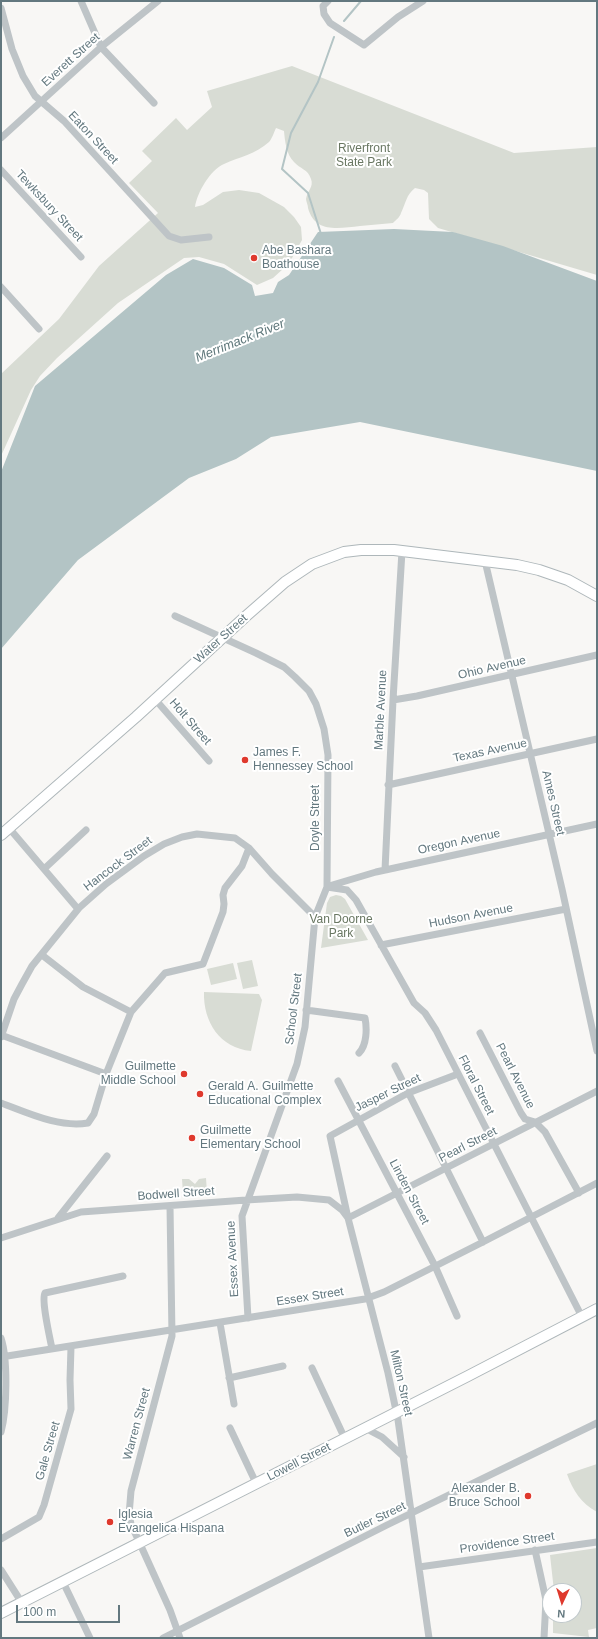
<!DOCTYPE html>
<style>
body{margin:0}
#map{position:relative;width:598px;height:1639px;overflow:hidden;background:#f8f7f5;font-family:Helvetica,sans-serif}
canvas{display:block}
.frame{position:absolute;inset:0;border:2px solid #63787f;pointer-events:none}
.north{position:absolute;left:542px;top:1583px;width:40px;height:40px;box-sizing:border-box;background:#fff;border:1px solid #c1c9cc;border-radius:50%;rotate:184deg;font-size:11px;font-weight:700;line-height:16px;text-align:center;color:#63787f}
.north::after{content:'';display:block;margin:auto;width:14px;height:18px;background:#df392d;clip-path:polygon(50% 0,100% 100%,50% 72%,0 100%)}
.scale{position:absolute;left:16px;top:1605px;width:104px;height:18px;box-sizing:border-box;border:2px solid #63787f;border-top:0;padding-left:5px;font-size:12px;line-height:14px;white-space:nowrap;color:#63787f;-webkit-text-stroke:3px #fff;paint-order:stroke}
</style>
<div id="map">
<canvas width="598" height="1639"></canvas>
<div class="frame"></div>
<div class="north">N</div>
<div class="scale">100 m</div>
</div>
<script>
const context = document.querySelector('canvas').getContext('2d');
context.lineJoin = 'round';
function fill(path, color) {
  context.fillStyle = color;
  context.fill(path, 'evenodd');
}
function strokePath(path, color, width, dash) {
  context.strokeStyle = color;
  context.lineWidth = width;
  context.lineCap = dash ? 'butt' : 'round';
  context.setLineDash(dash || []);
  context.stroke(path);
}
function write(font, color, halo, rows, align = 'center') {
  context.font = font + ' Helvetica,sans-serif';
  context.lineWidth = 4;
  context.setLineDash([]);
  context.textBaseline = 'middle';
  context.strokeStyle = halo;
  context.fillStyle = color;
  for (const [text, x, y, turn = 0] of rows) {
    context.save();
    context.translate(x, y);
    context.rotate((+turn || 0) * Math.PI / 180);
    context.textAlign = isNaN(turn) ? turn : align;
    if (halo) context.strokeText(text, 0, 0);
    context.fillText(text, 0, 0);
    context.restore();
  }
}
fill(new Path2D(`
 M 292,66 L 514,153 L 597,147 L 597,275 L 438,228 L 429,219 L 428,193 L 424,190 L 415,188 C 406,195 406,203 401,213 C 400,217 396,220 393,223 C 382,224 371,225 360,226 C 340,228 315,234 308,208 C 308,205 306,201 306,199 C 307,191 314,187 311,179 C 308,169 300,169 294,162 C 286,154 285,141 284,131 L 276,128 C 274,132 272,139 269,142 C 256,154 239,157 224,164 C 210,170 197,193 195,207 L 203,205 L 223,192 L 239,190 L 259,193 L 284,207 L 294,217 L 301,227 L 302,240 L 292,258 L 285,264 L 283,269 L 273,278 L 257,285 L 224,264 L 199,257 L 184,258 L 118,303 L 57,358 L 40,376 L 31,390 L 1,456 L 1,374 L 59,319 L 99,266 L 158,213 L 129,183 L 152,161 L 142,151 L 176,118 L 187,130 L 212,107 L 207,91 Z
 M 336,895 L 341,896 L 345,899 L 368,940 L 321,948 L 327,903 L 330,897 Z
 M 252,960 L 258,986 L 243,989 L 237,963 Z
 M 233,963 L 237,979 L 211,985 L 207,969 Z
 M 204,992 L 259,994 L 262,1000 L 251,1051 C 220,1048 203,1022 204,992 Z
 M 206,1178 L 207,1193 L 183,1194 L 182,1179 L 189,1179 L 195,1184 L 199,1179 Z
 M 597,1464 L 597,1512 C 581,1503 573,1491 567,1474 Z
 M 597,1548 L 597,1628 L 588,1630 L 589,1637 L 553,1633 L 553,1615 L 574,1615 L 574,1591 L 554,1591 L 550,1555 Z`), '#d8dcd4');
fill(new Path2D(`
 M 394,229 L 453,232 L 503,246 L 597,281 L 597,471 L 360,422 L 271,437 L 236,459 L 189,478 L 78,560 L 1,649 L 1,472 L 35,386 L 166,275 L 193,259 L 224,268 L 252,285 L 255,296 L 273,293 L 278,282 L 289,275 L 318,232 Z`), '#b3c4c5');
strokePath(new Path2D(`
 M 344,21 L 361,1
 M 321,234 L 308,193 L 282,169 L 291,133 L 318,82 L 334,37`), '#b3c4c5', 2);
const secondary = new Path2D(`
 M 1,835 L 136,717 L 245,617 L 285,582 L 312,564 L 344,552 L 361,550 L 394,550 L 517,565 L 539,570 L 568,580 L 597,596
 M 1,1613 L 468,1376 L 597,1309`);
strokePath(secondary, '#aeb7ba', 12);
strokePath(new Path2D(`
 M 81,1 L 101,47 L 154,103
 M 328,1 L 323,6 L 324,14 L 330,23 L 364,45 L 398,17 L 423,1
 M 1,8 L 12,49 L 23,76 L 35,96 L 64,121 L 169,236 L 181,240 L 209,237
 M 1,138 L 101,47 L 158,1
 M 1,170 L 81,257
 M 1,287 L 39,329
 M 485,561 L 562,889 L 597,1051
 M 175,616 L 256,653 L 284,667 L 295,677 L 309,691 L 316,704 L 324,729 L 328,755 L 327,887 L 315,917 L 305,1027 L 297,1064 L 242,1216 L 248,1318
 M 154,698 L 209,761
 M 393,700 L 417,696 L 597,655
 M 388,785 L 597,739
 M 9,828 L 78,909
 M 44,869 L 86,830
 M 385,870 L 393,700 L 402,551
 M 329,886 L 376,872 L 597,824
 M 327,887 L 347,890 L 356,900 L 414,1003 L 425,1013 L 436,1030 L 582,1317
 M 381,945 L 566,909
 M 42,955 L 83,987 L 131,1012
 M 306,1010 L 365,1018 C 367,1028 367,1045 359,1053
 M 480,1033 L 521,1113 L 525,1119 L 535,1122 L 545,1132 L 579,1193
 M 1,1035 L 106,1074
 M 1,1037 L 14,999 L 22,984 L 32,966 L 79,908 L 106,884 L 144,856 L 164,844 L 182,837 L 197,834 L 235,838 L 249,848 L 272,874 L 315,917
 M 395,1066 L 483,1242
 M 338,1081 L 435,1266 L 457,1316
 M 1,1103 C 28,1113 59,1128 88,1123 L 94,1114 L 106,1074 L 131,1012 L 165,973 L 203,964 L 223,912 L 224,904 L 223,895 L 225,888 L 242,866 L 249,848
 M 170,1206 L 172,1336 L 131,1491 L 129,1515 L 131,1524 L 170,1610 L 180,1638
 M 58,1218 L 107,1156
 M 1,1238 L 81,1212 L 246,1200 L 297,1197 L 329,1200 L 342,1210 L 348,1218 L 597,1091
 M 220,1323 L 234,1404
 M 1,1338 C 8,1359 7,1410 1,1432
 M 52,1349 C 50,1338 41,1300 45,1293 L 123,1276
 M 1,1357 L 365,1299 L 384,1292 L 483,1242 L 597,1183
 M 312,1368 L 345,1439
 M 229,1378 L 283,1366
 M 230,1428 L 256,1483
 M 365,1428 L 382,1437 L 404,1457
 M 1,1539 L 39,1517 L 44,1505 L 71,1409 L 70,1380 L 71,1347
 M 535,1550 L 546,1600 L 544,1638
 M 419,1567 L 597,1542
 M 1,1570 L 22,1603
 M 63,1582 L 90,1638
 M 163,1638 L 387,1525 L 597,1423
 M 429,1638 L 398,1420 L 388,1373 L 348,1218 L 330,1136 L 408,1093 L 458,1074`), '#bec4c7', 7);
strokePath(secondary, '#fff', 10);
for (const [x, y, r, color] of [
 [254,258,4,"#df392d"],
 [245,760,4,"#df392d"],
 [184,1074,4,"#df392d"],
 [200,1094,4,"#df392d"],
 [192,1138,4,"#df392d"],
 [528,1496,4,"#df392d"],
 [110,1522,4,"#df392d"]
]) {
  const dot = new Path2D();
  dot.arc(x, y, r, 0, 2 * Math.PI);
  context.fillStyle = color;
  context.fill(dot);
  strokePath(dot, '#fff', 1.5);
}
write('12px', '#63787f', '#fff', [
 ["Everett Street",71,60,-42],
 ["Eaton Street",93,138,47],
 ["Tewksbury Street",49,206,47],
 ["Water Street",221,639,-42],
 ["Ohio Avenue",492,668,-13],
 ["Marble Avenue",381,710,-87],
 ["Holt Street",190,722,49],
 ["Texas Avenue",490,751,-12],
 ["Ames Street",553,803,77],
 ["Doyle Street",316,818,-90],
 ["Oregon Avenue",459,842,-12],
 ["Hancock Street",118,864,-37],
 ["Hudson Avenue",471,916,-11],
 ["School Street",294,1009,-83],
 ["Pearl Avenue",515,1076,63],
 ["Floral Street",476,1085,63],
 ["Jasper Street",388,1093,-26],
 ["Pearl Street",468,1145,-27],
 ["Linden Street",409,1192,62],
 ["Bodwell Street",176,1194,-4],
 ["Essex Avenue",233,1259,-93],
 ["Essex Street",310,1297,-9],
 ["Milton Street",401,1383,77],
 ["Warren Street",137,1424,-75],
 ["Gale Street",48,1451,-74],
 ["Lowell Street",299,1462,-27],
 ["Butler Street",375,1520,-26],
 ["Providence Street",507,1543,-8]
]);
write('12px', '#697762', '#fff', [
 ["Riverfront",364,149],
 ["State Park",364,163],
 ["Van Doorne",341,920],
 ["Park",341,934]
]);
write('12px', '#63787f', '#fff', [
 ["Abe Bashara",262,251],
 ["Boathouse",262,265],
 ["James F.",253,753],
 ["Hennessey School",253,767],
 ["Guilmette",176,1067,"right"],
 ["Middle School",176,1081,"right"],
 ["Gerald A. Guilmette",208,1087],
 ["Educational Complex",208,1101],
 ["Guilmette",200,1131],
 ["Elementary School",200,1145],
 ["Alexander B.",520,1489,"right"],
 ["Bruce School",520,1503,"right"],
 ["Iglesia",118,1515],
 ["Evangelica Hispana",118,1529]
], 'left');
write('italic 13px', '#5e777a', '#fff', [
 ["Merrimack River",240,341,-22]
]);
</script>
